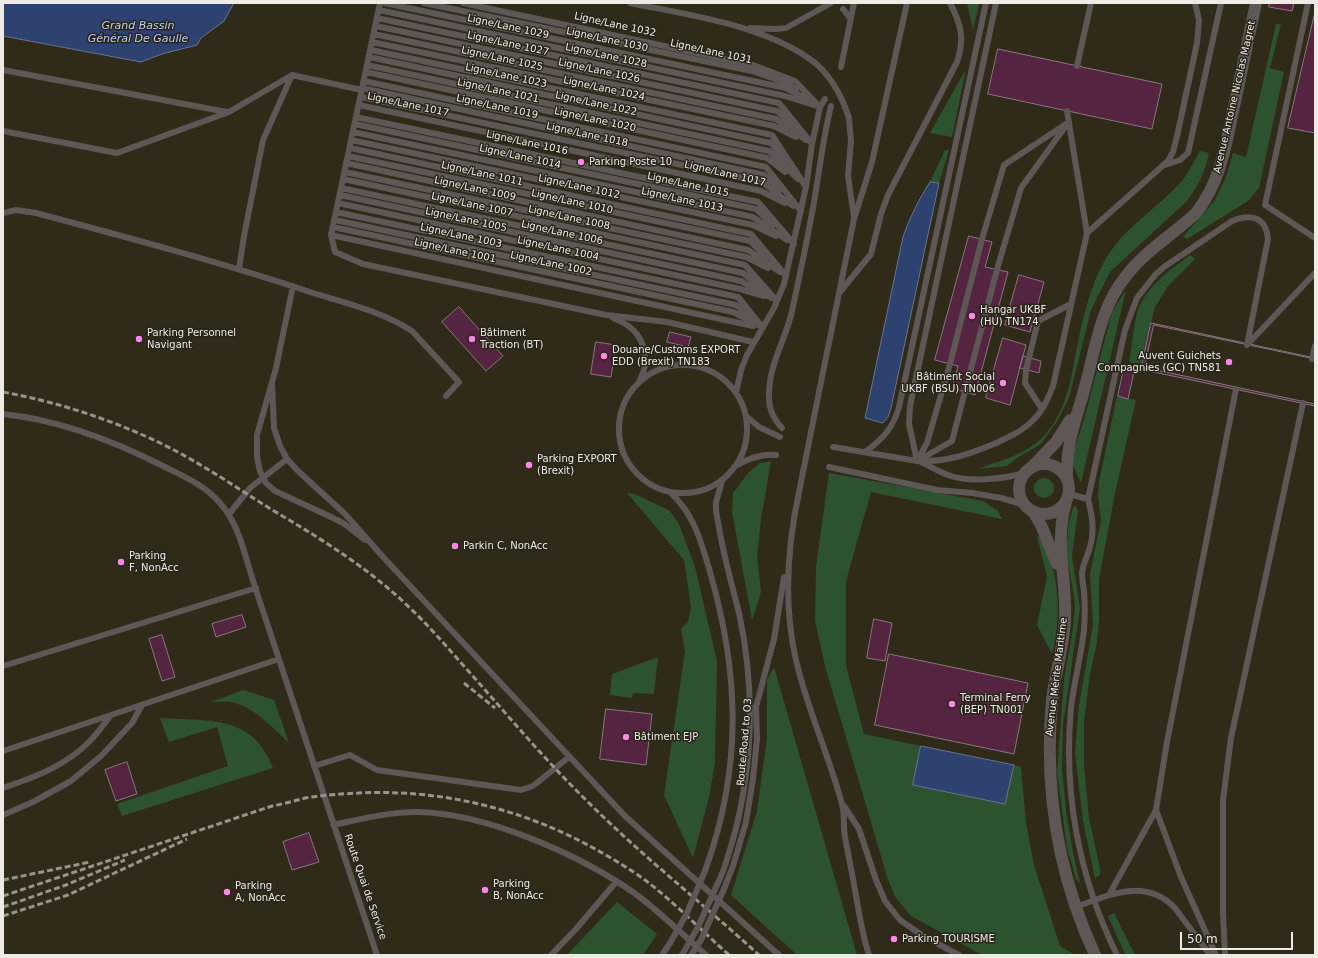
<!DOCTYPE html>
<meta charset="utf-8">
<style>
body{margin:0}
#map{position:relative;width:1318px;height:958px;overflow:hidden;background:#29251b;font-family:"DejaVu Sans",sans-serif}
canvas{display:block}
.frame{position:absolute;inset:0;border:4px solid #edebe4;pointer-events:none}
.scale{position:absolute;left:1180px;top:932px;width:113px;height:18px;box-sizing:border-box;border:2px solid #edebe4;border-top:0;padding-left:5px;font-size:12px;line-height:14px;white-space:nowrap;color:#edebe4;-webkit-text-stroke:3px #29251b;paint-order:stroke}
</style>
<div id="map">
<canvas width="1318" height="958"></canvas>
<div class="frame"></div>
<div class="scale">50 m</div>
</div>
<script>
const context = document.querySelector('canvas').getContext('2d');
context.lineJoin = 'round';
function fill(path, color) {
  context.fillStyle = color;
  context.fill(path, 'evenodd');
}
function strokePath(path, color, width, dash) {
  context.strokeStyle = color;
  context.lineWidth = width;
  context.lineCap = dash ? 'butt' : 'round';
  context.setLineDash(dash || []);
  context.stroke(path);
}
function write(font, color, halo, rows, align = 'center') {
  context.font = font + ' "DejaVu Sans",sans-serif';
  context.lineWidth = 3;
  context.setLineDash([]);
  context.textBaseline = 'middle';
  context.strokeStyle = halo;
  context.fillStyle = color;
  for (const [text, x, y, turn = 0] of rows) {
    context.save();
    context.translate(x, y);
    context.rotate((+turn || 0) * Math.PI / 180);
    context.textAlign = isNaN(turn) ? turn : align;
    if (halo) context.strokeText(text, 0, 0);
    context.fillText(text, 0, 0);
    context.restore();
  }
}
fill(new Path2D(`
 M 219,3 L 1315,3 L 1315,955 L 3,955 L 3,36 L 135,61 Z`), '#302a19');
fill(new Path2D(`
 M 967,3 L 979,4 L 973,30 Z
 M 1276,24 L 1281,24 L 1270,68 L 1284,72 L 1259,188 L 1248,201 L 1187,239 L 1183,237 L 1215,200 L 1226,177 L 1233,153 L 1246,157 Z
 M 966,69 L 952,137 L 930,133 Z
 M 945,150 L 949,150 L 939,183 L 930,182 Z
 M 1200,151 L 1209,153 C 1206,171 1197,187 1187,201 L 1110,272 L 1091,310 L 1069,398 L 1058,420 L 1041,444 L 1017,458 L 1007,466 L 977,469 C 996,462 1020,456 1035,444 C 1071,415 1071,370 1081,328 C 1087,303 1094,277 1108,255 C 1127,226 1156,209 1179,184 C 1188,175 1193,162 1200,151 Z
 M 1190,255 L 1195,259 L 1168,286 L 1155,307 L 1141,364 L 1129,362 C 1132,346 1133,329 1137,313 C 1145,287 1170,270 1190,255 Z
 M 1126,290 L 1081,483 L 1073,465 L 1073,454 L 1084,420 L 1112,312 Z
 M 1117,396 L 1136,400 L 1115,493 L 1099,579 L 1099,621 L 1097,642 L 1090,674 L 1084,721 L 1084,765 L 1089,818 L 1100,868 L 1100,875 L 1095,878 L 1083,821 L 1075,753 L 1079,705 L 1093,625 L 1090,574 L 1101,521 L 1098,496 L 1099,482 Z
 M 771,461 L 761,519 L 757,556 L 761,592 L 752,620 L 732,512 L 733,493 L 748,473 L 760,463 Z
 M 829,473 L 983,501 L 998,511 L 1002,519 L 871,492 L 846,581 L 846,666 L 864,734 L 921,746 L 913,785 L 1005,804 L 1014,765 L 1021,767 L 1026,823 L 1034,865 L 1060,946 L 1075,955 L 982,955 L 911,916 L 896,898 L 888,880 L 825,666 L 815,621 L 816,567 Z
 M1034 488a10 10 0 1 1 20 0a10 10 0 1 1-20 0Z
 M 627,493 L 635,494 L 670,511 L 679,524 L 695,567 L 717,661 L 715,763 L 709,797 L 693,858 L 664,795 L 685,652 L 681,629 L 688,622 L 691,607 L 684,560 Z
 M 1074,505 L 1078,510 L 1072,556 L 1080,608 L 1063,725 L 1062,769 L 1066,811 L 1073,852 L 1080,884 L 1076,879 L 1067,848 L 1057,772 L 1064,679 L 1073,628 L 1075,606 L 1073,590 L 1067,558 L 1067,542 L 1069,522 Z
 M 1037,536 L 1041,537 C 1046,551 1053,565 1055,578 C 1059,603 1059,630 1052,654 L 1037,625 L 1047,576 Z
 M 658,657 L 654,694 L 633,693 L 632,698 L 610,695 L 612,674 Z
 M 774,667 L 857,955 L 797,955 L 731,895 L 757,811 L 767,738 L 767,680 Z
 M 243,690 L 274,700 L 289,743 C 273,728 252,705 230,702 C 224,701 217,702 211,702 Z
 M 160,718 C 186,720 229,717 250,735 C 260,742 269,757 273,768 L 122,816 L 117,804 L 228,766 L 217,727 L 169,742 Z
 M 617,902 L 657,934 L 643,955 L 567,955 Z
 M 1114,913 L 1135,955 L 1125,954 L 1108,916 Z`), '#2d522f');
const water = new Path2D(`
 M 3,3 L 234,3 L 224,21 L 201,38 L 197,45 L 162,54 L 141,62 L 3,36 Z
 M 930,182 L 939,183 L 891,408 L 888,417 L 883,423 L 865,418 L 903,237 C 910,217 919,199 930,182 Z
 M 921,746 L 1014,765 L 1005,804 L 913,785 Z`);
fill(water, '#2e426f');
strokePath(water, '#677592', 1);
const building = new Path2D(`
 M 1270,3 L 1294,3 L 1292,11 L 1269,7 Z
 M 1315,12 L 1315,133 L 1288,128 Z
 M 998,49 L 1162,84 L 1152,129 L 988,94 Z
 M 969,236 L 992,242 L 985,267 L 1008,272 L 975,395 L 952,388 L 958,366 L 935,360 Z
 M 1019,275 L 1044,282 L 1030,332 L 1005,325 Z
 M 459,307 L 503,356 L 486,371 L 442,322 Z
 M 1151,323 L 1315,358 L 1315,404 L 1142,367 Z
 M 1154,325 L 1315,359 L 1315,406 L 1144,370 Z
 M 670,332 L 691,337 L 688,347 L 667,342 Z
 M 1003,338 L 1026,345 L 1010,405 L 986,398 Z
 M 596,342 L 616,345 L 611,377 L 591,374 Z
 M 1023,356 L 1041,361 L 1039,373 L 1020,368 Z
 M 1124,369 L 1134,372 L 1128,399 L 1118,396 Z
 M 242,615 L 246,627 L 216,637 L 212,624 Z
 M 874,619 L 892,623 L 885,661 L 867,658 Z
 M 162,635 L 175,677 L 162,681 L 149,639 Z
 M 889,654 L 1028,683 L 1014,754 L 875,725 Z
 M 606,709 L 652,714 L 646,765 L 600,759 Z
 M 127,762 L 137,794 L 116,801 L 105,770 Z
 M 309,833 L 319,862 L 292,870 L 283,842 Z`);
fill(building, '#552440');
strokePath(building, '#85777e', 1);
strokePath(new Path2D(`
 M 380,3 L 331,235 L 335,252 L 363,264 L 606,315 L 667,322 L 753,342
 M 385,3 L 786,88 L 809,100
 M 424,3 L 752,71 L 787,83 L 796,90
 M 463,3 L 753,65 L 795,81 L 819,106
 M 630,3 C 688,15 766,25 814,62
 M 1308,3 L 1265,205 L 1315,238
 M 843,9 L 850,18
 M 379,10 L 785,96 L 820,107
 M 377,18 L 779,103 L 812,144
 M 376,26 L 777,111 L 794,126
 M 750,28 L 775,29 L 786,28 L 831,3
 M 374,34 L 776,119 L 806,140
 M 372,42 L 774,126 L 796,137
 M 371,50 L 772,135 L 806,187
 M 369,57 L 771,143 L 785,161
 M 367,65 L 769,151 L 798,179
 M 1077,66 L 1091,3
 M 841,67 L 854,3
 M 3,70 L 227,112
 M 366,72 L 767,158 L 785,172
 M 364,81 L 766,167 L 801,211
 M 362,88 L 764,175 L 780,190
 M 361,97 L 762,182 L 793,206
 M 359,105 L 761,191 L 785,203
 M 356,117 L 758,202 L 794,244
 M 849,118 L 851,141 L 848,176 L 854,217
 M 355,124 L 756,209 L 773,225
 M 3,131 L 117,153 L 229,112 L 292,75 L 362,90
 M 353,132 L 753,217 L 787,240
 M 351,140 L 753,225 L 776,236
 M 350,148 L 751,234 L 786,276
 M 348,156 L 750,241 L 766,257
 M 346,163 L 748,250 L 780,272
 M 1165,165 L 1180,160 L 1188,153 L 1221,3
 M 345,172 L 746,257 L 768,268
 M 343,179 L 745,265 L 777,301
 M 341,188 L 743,273 L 760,287
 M 340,195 L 741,281 L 772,298
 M 338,203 L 740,289 L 764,296
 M 336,212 L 738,297 L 763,328
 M 3,213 L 16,210 L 36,213 C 126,237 216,261 304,290 C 340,302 380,310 412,331 L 459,382 L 446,396
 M 335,220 L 736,305 L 751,318
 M 333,227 L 733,312 L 760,326
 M 1087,233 L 1168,161 L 1173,152 L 1178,132 L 1197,43 L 1199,20 L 1195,3
 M 331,235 L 753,326
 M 239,269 L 244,236 L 263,140 L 292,75
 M 293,286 L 276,368 L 257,435 L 257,457 L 260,471 L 266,483 L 275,491 L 329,516 L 343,523 L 365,540
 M 840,292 L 871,254 L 881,214 L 888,195 L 957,62 C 965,39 961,24 950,3
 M 613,318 C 634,326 646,339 645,364 C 645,370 641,377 639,382
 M 1248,344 L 1315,273
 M 1312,359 L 1315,346
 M619 429a64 64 0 1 1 128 0a64 64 0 1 1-128 0Z
 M 272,383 L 274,428 L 280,446 L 287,459 L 298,471 L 345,514 L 384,558 L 625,816 L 779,955
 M 736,393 L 741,370 L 747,355 L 774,308 L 784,284 L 806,187 L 812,144 L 820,107 L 825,99
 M 816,407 L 854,219 L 872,162 L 907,3
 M 1042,409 L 1025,383 L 1026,370 L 1038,321 L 1071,304
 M 3,414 C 60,420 112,440 163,466 C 183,476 205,485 220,503 C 235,520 241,540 247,561 C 253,581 259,600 266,620 C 303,731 340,843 377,955
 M 746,416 L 759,427 L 780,437
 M 782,428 C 772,417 768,407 769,392 C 770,362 786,339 792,311 C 799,279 806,246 812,213 C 819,177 822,142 831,106
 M 833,447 L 917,461 C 947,462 967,455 994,444 C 1007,438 1021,432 1031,422 C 1042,413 1048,399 1053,386 L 1087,233 L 1067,111
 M 865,452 C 883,439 893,428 899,407 L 986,3
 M 919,460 L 952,441 L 998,266 L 1021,188 L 1065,127
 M 917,461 L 909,424 L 910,406 L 996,3
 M 917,461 L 927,443 L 950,364 L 982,239 L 1004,165 L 1069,122
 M 921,462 C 930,466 939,472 948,475 C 969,483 1003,479 1025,473
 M 737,465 C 750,458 761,454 776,455
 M 829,467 L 937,490 L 972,493 L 1001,498 L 1025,505
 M 670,492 C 694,514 701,541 710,572 C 740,676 742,769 705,871
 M 799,492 C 787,548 783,604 796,660 C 807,709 829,755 842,804 C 845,814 843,826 845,837 C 848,854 852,872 855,890 C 859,912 862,934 869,955
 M 1069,494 L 1088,499
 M 229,514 L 250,488 L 287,459
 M 3,666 L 256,588
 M 3,751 L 279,659
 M 314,766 L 350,755 L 377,770 L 521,790 L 533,786 L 569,757
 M 3,788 C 35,777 65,766 89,742 C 97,734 104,724 111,715
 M 844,806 L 859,829 L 876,880 L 885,901 L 900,920 L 923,936 L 959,955
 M 3,815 L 33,802 L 71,781 L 101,756 L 132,723 L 142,705
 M 333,825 C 361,819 389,812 417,812 C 486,813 581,855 637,895 C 661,913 683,935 706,955
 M 717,885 C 725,870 729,852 734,836 C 753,763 755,687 739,613 C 732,585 724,557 719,528 C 718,520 715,511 716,503 C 717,496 721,488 722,480
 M 724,889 L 733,866 L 746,822 L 753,779 L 757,739 L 756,707 L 774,639 L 784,577
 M 1109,895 L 1156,810
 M 1076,907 C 1109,895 1145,877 1175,908 L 1210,955
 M 551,955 L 576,929 L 616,882
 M 662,955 L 670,943
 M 1117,955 C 1079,878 1063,793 1071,708 C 1074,682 1081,656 1084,630 C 1085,617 1085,604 1084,591 C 1083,585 1082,579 1082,573 C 1083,564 1088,555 1090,547 C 1095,530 1092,515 1088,499 L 1125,330 L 1137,298 L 1155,275 L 1164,267 L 1232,221 C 1251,213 1266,217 1268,239 L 1247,345
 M 1216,955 L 1181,877 L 1156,810 L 1167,742 L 1236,389
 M 1225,955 L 1223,913 L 1223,800 L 1231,738 L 1303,403`), '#5e5756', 6);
strokePath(new Path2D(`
 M1019 489a25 25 0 1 1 50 0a25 25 0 1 1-50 0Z
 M 1033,466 L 1056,442 L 1070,420
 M 1067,477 C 1066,440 1077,418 1086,383 C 1096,345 1101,307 1126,276 C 1145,251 1174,234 1196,213 C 1222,180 1226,142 1235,102 C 1242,69 1249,36 1256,3
 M 1066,502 C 1054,545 1067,578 1065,619 C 1064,647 1055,673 1052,700 C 1044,788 1058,875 1095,955
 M 1033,511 L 1041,525 L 1057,564`), '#5e5756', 12);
strokePath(new Path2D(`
 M 3,392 C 52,401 100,416 145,436 C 191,456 232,485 274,511 C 323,540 370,569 411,609 C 430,627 446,646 463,665 C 504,711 543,758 587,801 C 641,855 702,903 759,955
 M 464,683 L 495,708
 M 3,880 L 90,862
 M 3,896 L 272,806 C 283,804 294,801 305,798 C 323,795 341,794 359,793 C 442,789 524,809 597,850 C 613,859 630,869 645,880 C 675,903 701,930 729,955
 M 3,907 L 66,885 L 125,860
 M 3,916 L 68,895 L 187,839`), '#97948c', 3, [6, 3]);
strokePath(new Path2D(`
 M 814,62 C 832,77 842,96 849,118
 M 799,492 L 816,407
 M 670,943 L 686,915 L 705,871
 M 682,955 L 698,927 L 717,885
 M 691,955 L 701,940 L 724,889`), '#5e5756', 6);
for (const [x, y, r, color] of [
 [581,162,4,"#fb87e6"],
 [972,316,4,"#fb87e6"],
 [139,339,4,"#fb87e6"],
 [472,339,4,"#fb87e6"],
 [604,356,4,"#fb87e6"],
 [1229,362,4,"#fb87e6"],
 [1003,383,4,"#fb87e6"],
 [529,465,4,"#fb87e6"],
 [455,546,4,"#fb87e6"],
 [121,562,4,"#fb87e6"],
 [952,704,4,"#fb87e6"],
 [626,737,4,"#fb87e6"],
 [485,890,4,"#fb87e6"],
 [227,892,4,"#fb87e6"],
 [894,939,4,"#fb87e6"]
]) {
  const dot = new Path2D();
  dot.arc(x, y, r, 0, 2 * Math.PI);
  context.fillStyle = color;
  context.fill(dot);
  strokePath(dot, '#29251b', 1.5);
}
write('10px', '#edebe4', '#29251b', [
 ["Ligne/Lane 1032",615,25,12],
 ["Ligne/Lane 1029",508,27,12],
 ["Ligne/Lane 1030",607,40,12],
 ["Ligne/Lane 1027",508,44,12],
 ["Ligne/Lane 1031",711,52,12],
 ["Ligne/Lane 1028",606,56,12],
 ["Ligne/Lane 1025",502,59,12],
 ["Ligne/Lane 1026",599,71,12],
 ["Ligne/Lane 1023",506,76,12],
 ["Ligne/Lane 1024",604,89,12],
 ["Ligne/Lane 1021",498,91,12],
 ["Avenue Antoine Nicolas Magret",1235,97,-77],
 ["Ligne/Lane 1022",596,104,12],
 ["Ligne/Lane 1017",408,105,12],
 ["Ligne/Lane 1019",497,107,12],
 ["Ligne/Lane 1020",595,120,12],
 ["Ligne/Lane 1018",587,135,12],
 ["Ligne/Lane 1016",527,143,12],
 ["Ligne/Lane 1014",520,157,12],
 ["Ligne/Lane 1011",482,174,12],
 ["Ligne/Lane 1017",725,174,13],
 ["Ligne/Lane 1015",688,185,12],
 ["Ligne/Lane 1012",579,187,12],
 ["Ligne/Lane 1009",475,189,12],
 ["Ligne/Lane 1013",682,200,12],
 ["Ligne/Lane 1010",572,202,12],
 ["Ligne/Lane 1007",472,205,12],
 ["Ligne/Lane 1008",569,218,12],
 ["Ligne/Lane 1005",466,220,12],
 ["Ligne/Lane 1006",562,233,12],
 ["Ligne/Lane 1003",461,236,12],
 ["Ligne/Lane 1004",558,249,12],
 ["Ligne/Lane 1001",455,251,12],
 ["Ligne/Lane 1002",551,264,12],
 ["Avenue Mérite Maritime",1057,677,-83],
 ["Route/Road to O3",745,742,-85],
 ["Route Quai de Service",365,887,71]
]);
write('10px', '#edebe4', '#29251b', [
 ["Parking Poste 10",589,162],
 ["Hangar UKBF",980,310],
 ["(HU) TN174",980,322],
 ["Parking Personnel",147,333],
 ["Navigant",147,345],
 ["Bâtiment",480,333],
 ["Traction (BT)",480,345],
 ["Douane/Customs EXPORT",612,350],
 ["EDD (Brexit) TN183",612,362],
 ["Auvent Guichets",1221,356,"right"],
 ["Compagnies (GC) TN581",1221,368,"right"],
 ["Bâtiment Social",995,377,"right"],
 ["UKBF (BSU) TN006",995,389,"right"],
 ["Parking EXPORT",537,459],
 ["(Brexit)",537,471],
 ["Parkin C, NonAcc",463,546],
 ["Parking",129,556],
 ["F, NonAcc",129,568],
 ["Terminal Ferry",960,698],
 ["(BEP) TN001",960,710],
 ["Bâtiment EJP",634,737],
 ["Parking",493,884],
 ["B, NonAcc",493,896],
 ["Parking",235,886],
 ["A, NonAcc",235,898],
 ["Parking TOURISME",902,939]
], 'left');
write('italic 11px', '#b9cffb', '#29251b', [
 ["Grand Bassin",138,26],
 ["Général De Gaulle",138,39]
]);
</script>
